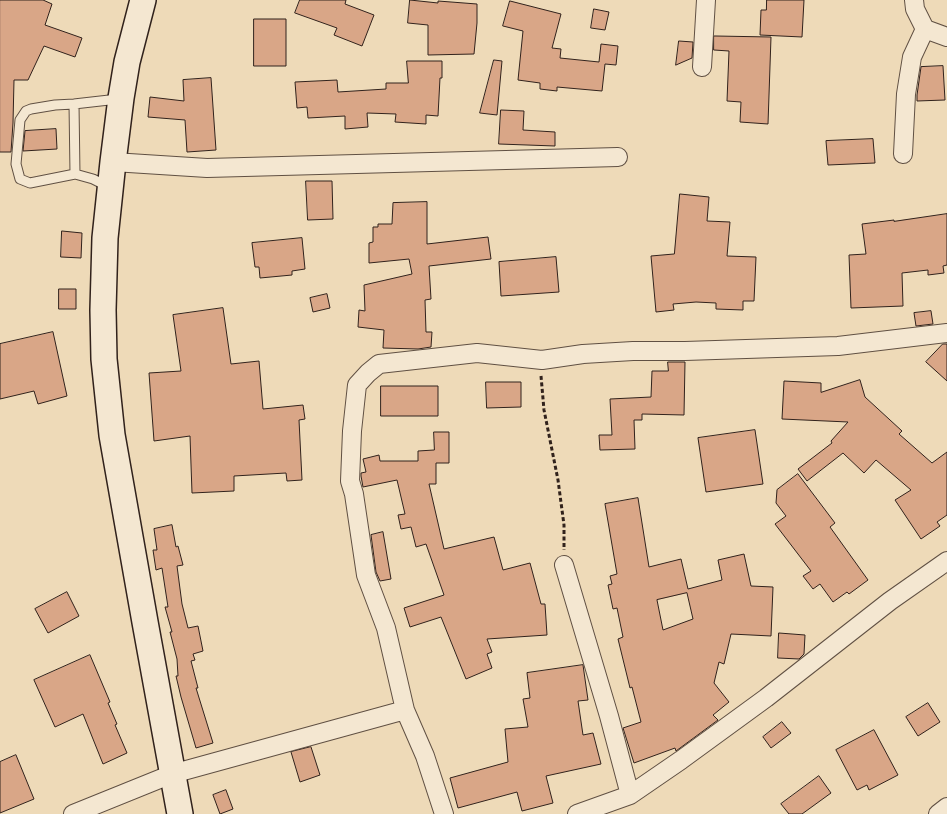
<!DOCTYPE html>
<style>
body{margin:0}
canvas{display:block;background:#eedab8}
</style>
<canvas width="947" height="814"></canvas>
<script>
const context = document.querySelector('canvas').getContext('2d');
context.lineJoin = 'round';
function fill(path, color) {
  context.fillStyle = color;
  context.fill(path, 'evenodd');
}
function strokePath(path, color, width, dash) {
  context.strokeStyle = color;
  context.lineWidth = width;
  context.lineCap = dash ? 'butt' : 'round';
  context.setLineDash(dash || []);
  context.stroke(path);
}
const building = new Path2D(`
 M 0,0 L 43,0 L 52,4 L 45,25 L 82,38 L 75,57 L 44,46 L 28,80 L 14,80 L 13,123 L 11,152 L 0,152 Z
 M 300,0 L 346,0 L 345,4 L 374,15 L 362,46 L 334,35 L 337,28 L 295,13 Z
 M 410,0 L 438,3 L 438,1 L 477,4 L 477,23 L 474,54 L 428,55 L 428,25 L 408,23 Z
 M 767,0 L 804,0 L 802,37 L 760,35 L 761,10 L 766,10 Z
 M 510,1 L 561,14 L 552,48 L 561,49 L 560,58 L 599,62 L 601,44 L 618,46 L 616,65 L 605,64 L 602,91 L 557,87 L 557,91 L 540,89 L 540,83 L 518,80 L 523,31 L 503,26 Z
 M 594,9 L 609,12 L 605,30 L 591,28 Z
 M 254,19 L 286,19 L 286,66 L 254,66 Z
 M 714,36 L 716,36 L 771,37 L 768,124 L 740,122 L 741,102 L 727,101 L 729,51 L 714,50 Z
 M 679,41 L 693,42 L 692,58 L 676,65 Z
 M 494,60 L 502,61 L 497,115 L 480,113 Z
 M 407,61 L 442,61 L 442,78 L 440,78 L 438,116 L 426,115 L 426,124 L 395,122 L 396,114 L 367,113 L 368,127 L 345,129 L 345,116 L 308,118 L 307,107 L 297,108 L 295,82 L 337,80 L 338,92 L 386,89 L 386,83 L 408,83 Z
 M 943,66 L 945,100 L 917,101 L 917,95 L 921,67 Z
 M 211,78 L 216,150 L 187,152 L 185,120 L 148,117 L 150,97 L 184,101 L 183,80 Z
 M 501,110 L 524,111 L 523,130 L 555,132 L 555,146 L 499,144 Z
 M 56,129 L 57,149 L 23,151 L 25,131 Z
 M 873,139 L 875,163 L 828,165 L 826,141 Z
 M 306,181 L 332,181 L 333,219 L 308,220 Z
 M 680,194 L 709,197 L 707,221 L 730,222 L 727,256 L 756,257 L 754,301 L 743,301 L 743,310 L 716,309 L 716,303 L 696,302 L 673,304 L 674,310 L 656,312 L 651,256 L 674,254 Z
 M 427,202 L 427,244 L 488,237 L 491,259 L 429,266 L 431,299 L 425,300 L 426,332 L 432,332 L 431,347 L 418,349 L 383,348 L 384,330 L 358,327 L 359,310 L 365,311 L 364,285 L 412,274 L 409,259 L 369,263 L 369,243 L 373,242 L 373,227 L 378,227 L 378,224 L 392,224 L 393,203 Z
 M 947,214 L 947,265 L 943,266 L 944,273 L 928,275 L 928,270 L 902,273 L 903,306 L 851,308 L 849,255 L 866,254 L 862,224 L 894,220 L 894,221 Z
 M 62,231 L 82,233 L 81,258 L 61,257 Z
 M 302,238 L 305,269 L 292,271 L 292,275 L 260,278 L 259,267 L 255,267 L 252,243 Z
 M 556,257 L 559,292 L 501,296 L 499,262 Z
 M 59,289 L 76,289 L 76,309 L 59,309 Z
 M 327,294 L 330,308 L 313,312 L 310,298 Z
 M 223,308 L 231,364 L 259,361 L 263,409 L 303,405 L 305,419 L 299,420 L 302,480 L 287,481 L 286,473 L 234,476 L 234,491 L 192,493 L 190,436 L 154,441 L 149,373 L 181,371 L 173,315 Z
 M 931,311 L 933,324 L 916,326 L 914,313 Z
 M 53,332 L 67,396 L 38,404 L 34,391 L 0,399 L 0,344 Z
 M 943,344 L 947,344 L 947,381 L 926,362 Z
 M 668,362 L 685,362 L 684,415 L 642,414 L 642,420 L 634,420 L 635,449 L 600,450 L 599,435 L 612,435 L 610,399 L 651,397 L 652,371 L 668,371 Z
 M 860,380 L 865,397 L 902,431 L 899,434 L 932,463 L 947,452 L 947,515 L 937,522 L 940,526 L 921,539 L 895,500 L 911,490 L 876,460 L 864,473 L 843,453 L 807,481 L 798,469 L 832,443 L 831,441 L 848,422 L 782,419 L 784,381 L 821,383 L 821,392 Z
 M 486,382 L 521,382 L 521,407 L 487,408 Z
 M 381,386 L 438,386 L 438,416 L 381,416 Z
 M 755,430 L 763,484 L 706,492 L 698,438 Z
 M 434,432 L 449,432 L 449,463 L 436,463 L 436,484 L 429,484 L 444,549 L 494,537 L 503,570 L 530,563 L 541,604 L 545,604 L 547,635 L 487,639 L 492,652 L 487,654 L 492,668 L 466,679 L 441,617 L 410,627 L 404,608 L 444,595 L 426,544 L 416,547 L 411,527 L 401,529 L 398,515 L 405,514 L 397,480 L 363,487 L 361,476 L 361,473 L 366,472 L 363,459 L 379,455 L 380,461 L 418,461 L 418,451 L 434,450 Z
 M 798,474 L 835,523 L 830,527 L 868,580 L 849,594 L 847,592 L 833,602 L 820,584 L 813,589 L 803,576 L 811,571 L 775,524 L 786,516 L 776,503 L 777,490 Z
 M 638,498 L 649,567 L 681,559 L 688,589 L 722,580 L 718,560 L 744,554 L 751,586 L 773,587 L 771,636 L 731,634 L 724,664 L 719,662 L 714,683 L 729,702 L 713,715 L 718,720 L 676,751 L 675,748 L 634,763 L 623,728 L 641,722 L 632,687 L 630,688 L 618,639 L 623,637 L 617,608 L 613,609 L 608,585 L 612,584 L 610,576 L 617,574 L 605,504 ZM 687,593 L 693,619 L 663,630 L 657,600 Z
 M 172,525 L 176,547 L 178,546 L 183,565 L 177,566 L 182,604 L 188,628 L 198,626 L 203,651 L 193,654 L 195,660 L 191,661 L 198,688 L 196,688 L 213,743 L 196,748 L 181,697 L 176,676 L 178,676 L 177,659 L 170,632 L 172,632 L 165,607 L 168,607 L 162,568 L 156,570 L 153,550 L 157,550 L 154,529 Z
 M 383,532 L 391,579 L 380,581 L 376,572 L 371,535 Z
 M 67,592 L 79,616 L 48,633 L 35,609 Z
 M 779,633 L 805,635 L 804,654 L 799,659 L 778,658 Z
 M 90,655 L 110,702 L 108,703 L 117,724 L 115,725 L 127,753 L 103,764 L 83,714 L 55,727 L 34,680 Z
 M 583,665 L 588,700 L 578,701 L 583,735 L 593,733 L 601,764 L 546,776 L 553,803 L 522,811 L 517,792 L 458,808 L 450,778 L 508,762 L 505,729 L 528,727 L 523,699 L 530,698 L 527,673 Z
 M 928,703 L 940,722 L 918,736 L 906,717 Z
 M 782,722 L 791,733 L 771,748 L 763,737 Z
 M 874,730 L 898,775 L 869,790 L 867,785 L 857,790 L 836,750 Z
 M 311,747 L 320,775 L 300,782 L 291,752 Z
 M 16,755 L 34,799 L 0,813 L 0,762 Z
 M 819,776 L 831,793 L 802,814 L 789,814 L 781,804 Z
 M 226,790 L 233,809 L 220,814 L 213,795 Z`);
fill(building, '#d9a687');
strokePath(building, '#31221c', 1);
const service = new Path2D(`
 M 74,104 L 75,174
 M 109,187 L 93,179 L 75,174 L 30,183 L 20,179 L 16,164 L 20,120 L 26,111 L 31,109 L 55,105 L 74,104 L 118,99`);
const minor = new Path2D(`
 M 914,0 L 915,9 L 925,29 L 947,37
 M 702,67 L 706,0
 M 903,154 L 906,94 L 912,57 L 925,29
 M 113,162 L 207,168 L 618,157
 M 564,565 L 609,716 L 630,795
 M 73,814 L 172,774 L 405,710
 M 444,814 L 425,756 L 405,710 L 386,628 L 366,575 L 354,494 L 350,481 L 352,431 L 357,385 L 368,373 L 379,364 L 477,353 L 542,360 L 583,354 L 633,351 L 685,351 L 838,346 L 947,333
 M 577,814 L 630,795 L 681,760 L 766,698 L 890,601 L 947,561
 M 938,814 L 947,807`);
const secondary = new Path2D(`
 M 143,0 L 127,62 L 121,98 L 113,162 L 105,238 L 103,310 L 104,359 L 112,435 L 145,622 L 180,814`);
strokePath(service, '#605043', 11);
strokePath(minor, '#605043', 20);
strokePath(secondary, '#31221c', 28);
strokePath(new Path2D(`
 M 541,376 L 544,410 L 558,480 L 564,525 L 564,550`), '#31221c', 3, [4, 2.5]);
strokePath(service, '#f4e7d1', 9);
strokePath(minor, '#f4e7d1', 18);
strokePath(secondary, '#f4e7d1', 25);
</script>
